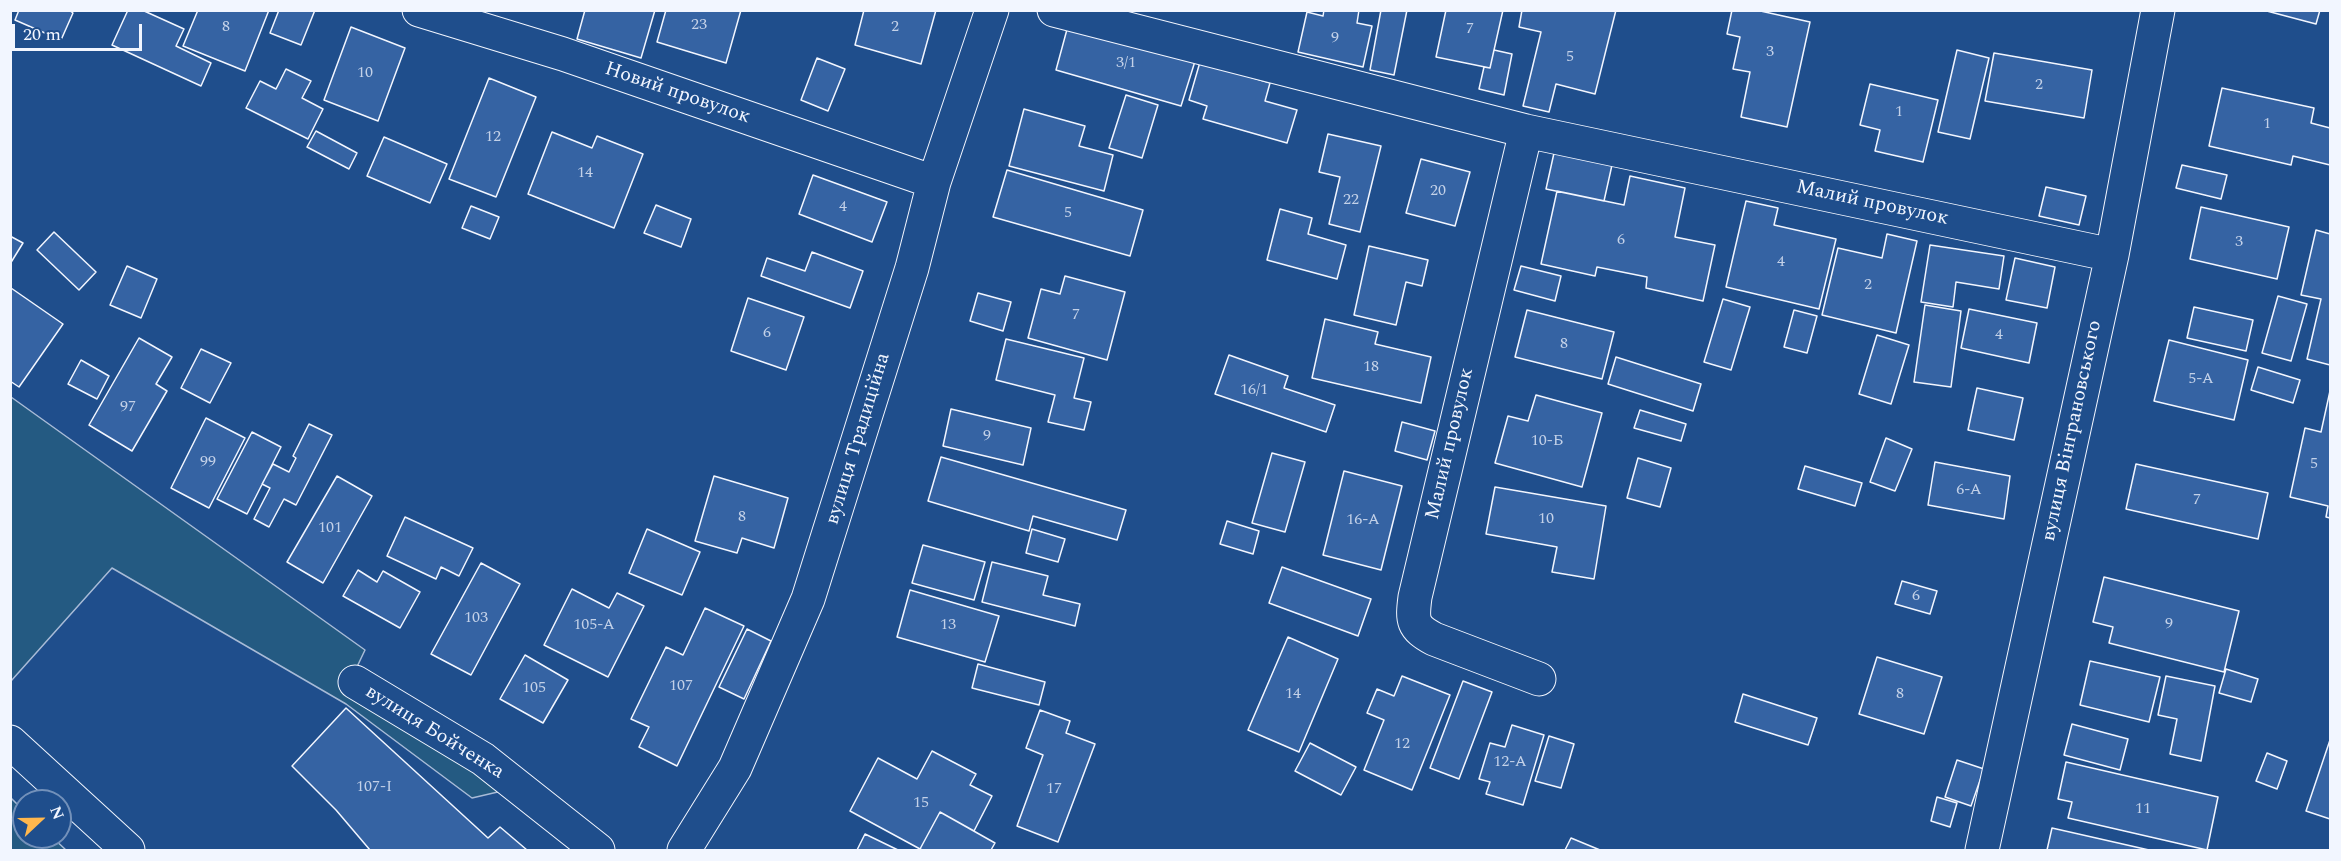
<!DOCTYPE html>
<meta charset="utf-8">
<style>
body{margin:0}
#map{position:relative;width:2341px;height:861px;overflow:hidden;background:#1f4e8c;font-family:Spectral,serif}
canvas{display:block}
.frame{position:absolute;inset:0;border:12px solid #f2f6ff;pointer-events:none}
.north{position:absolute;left:12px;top:789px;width:60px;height:60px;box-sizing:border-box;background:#1f4e8c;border:2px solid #7391ba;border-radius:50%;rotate:68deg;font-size:16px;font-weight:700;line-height:24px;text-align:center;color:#f2f6ff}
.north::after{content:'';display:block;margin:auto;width:21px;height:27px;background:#ffb74d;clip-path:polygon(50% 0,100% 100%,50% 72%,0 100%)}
.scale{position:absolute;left:12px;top:24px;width:130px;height:27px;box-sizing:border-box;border:3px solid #f2f6ff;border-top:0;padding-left:8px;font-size:18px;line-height:21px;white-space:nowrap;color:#f2f6ff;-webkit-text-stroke:4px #1f4e8c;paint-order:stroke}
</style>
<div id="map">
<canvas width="2341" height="861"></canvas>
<div class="frame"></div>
<div class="north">N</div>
<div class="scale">20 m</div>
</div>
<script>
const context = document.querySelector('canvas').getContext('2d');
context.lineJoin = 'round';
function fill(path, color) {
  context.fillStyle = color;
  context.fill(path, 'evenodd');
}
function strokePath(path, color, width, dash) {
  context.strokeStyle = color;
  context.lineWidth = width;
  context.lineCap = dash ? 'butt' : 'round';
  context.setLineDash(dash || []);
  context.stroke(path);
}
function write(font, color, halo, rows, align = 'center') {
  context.font = font + ' Spectral,serif';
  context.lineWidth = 4.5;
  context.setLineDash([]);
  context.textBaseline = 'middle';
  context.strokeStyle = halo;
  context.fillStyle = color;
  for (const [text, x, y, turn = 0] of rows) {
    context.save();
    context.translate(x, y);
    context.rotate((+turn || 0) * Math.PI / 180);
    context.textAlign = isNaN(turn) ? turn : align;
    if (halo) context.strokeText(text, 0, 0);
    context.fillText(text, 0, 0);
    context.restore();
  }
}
const green = new Path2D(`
 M 11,397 L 365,650 L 355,671 L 502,791 L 472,798 L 346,704 L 112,568 L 11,681 Z
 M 11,798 L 24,811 L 24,837 L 52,837 L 66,850 L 11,850 Z`);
fill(green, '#245a82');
strokePath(green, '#a8bbd7', 1.5);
const building = new Path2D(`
 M 19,10 L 69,10 L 73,13 L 61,40 L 15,20 Z
 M 128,10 L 142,10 L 184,29 L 176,46 L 211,63 L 201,86 L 112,45 Z
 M 198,10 L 269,10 L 245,71 L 183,46 Z
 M 279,10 L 315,10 L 301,45 L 270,33 Z
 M 585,10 L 655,10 L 641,58 L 577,39 Z
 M 666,10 L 741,10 L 726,63 L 657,42 Z
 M 864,10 L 936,10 L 921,64 L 855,45 Z
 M 1324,10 L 1359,10 L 1357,23 L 1372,26 L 1363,67 L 1298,52 L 1307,12 L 1323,16 Z
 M 1381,10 L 1407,10 L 1394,75 L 1370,70 Z
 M 1446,10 L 1503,10 L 1490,68 L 1436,57 Z
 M 1522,10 L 1616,10 L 1595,94 L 1556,84 L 1549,112 L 1523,106 L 1541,32 L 1519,27 Z
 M 1732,10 L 1756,10 L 1810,22 L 1787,127 L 1741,117 L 1750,72 L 1733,69 L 1740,37 L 1727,34 Z
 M 2263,10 L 2320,10 L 2316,24 Z
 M 1069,22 L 1196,58 L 1181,106 L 1056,70 Z
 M 351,27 L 405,48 L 378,121 L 324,100 Z
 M 1494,50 L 1512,54 L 1504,95 L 1479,89 L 1484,67 L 1490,68 Z
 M 1957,50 L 1989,58 L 1970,139 L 1938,132 Z
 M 1994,53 L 2092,70 L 2084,118 L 1985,101 Z
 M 817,58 L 845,69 L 828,111 L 801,100 Z
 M 1200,62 L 1270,83 L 1265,101 L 1297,110 L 1287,143 L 1203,119 L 1207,106 L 1189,100 Z
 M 286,69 L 311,81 L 302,98 L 323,109 L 308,139 L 246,108 L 260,81 L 276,89 Z
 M 489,78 L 536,97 L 496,197 L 449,179 Z
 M 1870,84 L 1938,100 L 1923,162 L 1875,151 L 1880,130 L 1860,125 Z
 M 2222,88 L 2314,108 L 2311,123 L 2330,128 L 2330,165 L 2293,156 L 2291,165 L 2209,146 Z
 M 1126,95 L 1158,105 L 1142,158 L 1109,148 Z
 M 1024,109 L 1085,126 L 1079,146 L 1113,155 L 1104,191 L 1009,166 Z
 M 316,131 L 357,153 L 349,169 L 307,147 Z
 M 552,132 L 592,148 L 597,136 L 643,154 L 614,228 L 528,194 Z
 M 1328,134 L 1381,146 L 1360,232 L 1329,224 L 1340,177 L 1319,172 Z
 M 384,137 L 447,164 L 430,203 L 367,176 Z
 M 1554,153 L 1612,165 L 1604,201 L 1546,189 Z
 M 1421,159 L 1470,172 L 1455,226 L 1406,213 Z
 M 2182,165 L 2227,175 L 2221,199 L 2176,188 Z
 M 1007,170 L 1143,210 L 1130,256 L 993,217 Z
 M 813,175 L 887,202 L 872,242 L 799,214 Z
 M 1630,176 L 1685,188 L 1675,237 L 1715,245 L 1703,301 L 1646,288 L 1647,277 L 1597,267 L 1595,276 L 1541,264 L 1557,191 L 1624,205 Z
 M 2046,187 L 2086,196 L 2079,225 L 2039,216 Z
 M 1746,201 L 1778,208 L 1774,225 L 1836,239 L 1819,309 L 1726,287 Z
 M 656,205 L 691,219 L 681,247 L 644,233 Z
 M 471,206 L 499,217 L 490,239 L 462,228 Z
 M 2201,207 L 2289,227 L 2277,279 L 2190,259 Z
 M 1280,209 L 1312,218 L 1308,234 L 1346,245 L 1337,279 L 1267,260 Z
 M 2316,230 L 2330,234 L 2330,365 L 2307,359 L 2321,299 L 2301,295 Z
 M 54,232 L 96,272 L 79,290 L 37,250 Z
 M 1887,234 L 1917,241 L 1896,333 L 1822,315 L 1838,248 L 1882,258 Z
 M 10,236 L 23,243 L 10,264 Z
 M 1930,245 L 2004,256 L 1999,289 L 1956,282 L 1953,307 L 1921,302 Z
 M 1369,246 L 1428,260 L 1422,286 L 1406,282 L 1396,325 L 1354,315 Z
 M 812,252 L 863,271 L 850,308 L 761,276 L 767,258 L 805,271 Z
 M 2015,258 L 2055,267 L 2047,308 L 2006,300 Z
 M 127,266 L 157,279 L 141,318 L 110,305 Z
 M 1521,266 L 1561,276 L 1555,301 L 1514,290 Z
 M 1065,276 L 1125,292 L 1107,360 L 1028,338 L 1041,289 L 1060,294 Z
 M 11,288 L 63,324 L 19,387 L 10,381 Z
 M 978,293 L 1011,302 L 1003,331 L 970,321 Z
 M 2278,296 L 2307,304 L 2291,361 L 2262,353 Z
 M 748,298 L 804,317 L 786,370 L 731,351 Z
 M 1723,299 L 1750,307 L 1731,370 L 1704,362 Z
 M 1925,305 L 1961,311 L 1951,387 L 1914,382 Z
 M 2194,307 L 2253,320 L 2246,351 L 2187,338 Z
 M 1969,309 L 2037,323 L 2029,363 L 1961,348 Z
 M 1527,310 L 1614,332 L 1602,379 L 1515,357 Z
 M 1794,310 L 1817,316 L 1807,353 L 1784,347 Z
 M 1325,319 L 1378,332 L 1375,344 L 1431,357 L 1421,403 L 1312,378 Z
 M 1877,335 L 1909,345 L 1891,404 L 1859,394 Z
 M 139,338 L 172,357 L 156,384 L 167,391 L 132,451 L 89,425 Z
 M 1006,339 L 1084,358 L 1074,398 L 1091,402 L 1084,430 L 1048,422 L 1055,395 L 996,380 Z
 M 2169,340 L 2248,360 L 2234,420 L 2154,401 Z
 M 201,349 L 231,363 L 210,403 L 181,388 Z
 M 1229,355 L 1288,376 L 1284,388 L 1335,405 L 1326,432 L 1215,394 Z
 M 1616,357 L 1701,384 L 1693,411 L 1608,384 Z
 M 81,360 L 109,376 L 97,399 L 68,384 Z
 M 2258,367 L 2300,380 L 2293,403 L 2251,390 Z
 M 1977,388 L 2023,398 L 2014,440 L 1968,430 Z
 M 2330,391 L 2330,518 L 2326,517 L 2328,506 L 2290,497 L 2305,428 L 2321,432 Z
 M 1536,395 L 1602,413 L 1582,487 L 1495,463 L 1508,416 L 1528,421 Z
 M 951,409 L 1031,428 L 1023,465 L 943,446 Z
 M 1640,410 L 1686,424 L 1681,441 L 1634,428 Z
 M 206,418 L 245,438 L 209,508 L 171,488 Z
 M 1402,422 L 1435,431 L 1427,460 L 1395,451 Z
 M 309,424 L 332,435 L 296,505 L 284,499 L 269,527 L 254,519 L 270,488 L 262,484 L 273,464 L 289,472 L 296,458 L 293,456 Z
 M 252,432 L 281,447 L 247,514 L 217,499 Z
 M 1886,438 L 1912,449 L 1895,491 L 1870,482 Z
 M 1272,453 L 1305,462 L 1285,532 L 1252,523 Z
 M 941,457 L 1126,510 L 1117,540 L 1033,516 L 1029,531 L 928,501 Z
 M 1638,458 L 1671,468 L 1660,507 L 1627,498 Z
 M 1935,462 L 2010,476 L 2004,519 L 1928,505 Z
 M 2136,464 L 2268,493 L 2258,539 L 2126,509 Z
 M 1805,466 L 1862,483 L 1855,506 L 1798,489 Z
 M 1344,471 L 1402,486 L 1381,570 L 1323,555 Z
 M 337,476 L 372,496 L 323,583 L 287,562 Z
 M 714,476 L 788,498 L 774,548 L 742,538 L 737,553 L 695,541 Z
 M 1495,487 L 1606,506 L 1594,579 L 1552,572 L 1557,547 L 1486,534 Z
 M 405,517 L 473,548 L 459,576 L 441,567 L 436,579 L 387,556 Z
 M 1227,521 L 1259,531 L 1253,554 L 1220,544 Z
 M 647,529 L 700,552 L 682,595 L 629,573 Z
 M 1032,529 L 1065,539 L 1058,562 L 1026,553 Z
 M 923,545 L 985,562 L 974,600 L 912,583 Z
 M 992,562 L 1048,576 L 1043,595 L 1080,604 L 1075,626 L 982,602 Z
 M 481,563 L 520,584 L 471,675 L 431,654 Z
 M 1282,567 L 1371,599 L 1358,636 L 1269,603 Z
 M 358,570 L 377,582 L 383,571 L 420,592 L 400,628 L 343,596 Z
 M 2104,577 L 2239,611 L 2224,672 L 2109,643 L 2113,627 L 2093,622 Z
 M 1902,581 L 1937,591 L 1930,614 L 1895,604 Z
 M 572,589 L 609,608 L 617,593 L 644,606 L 608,677 L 544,645 Z
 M 910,590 L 999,616 L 985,662 L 897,637 Z
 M 705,608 L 744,626 L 677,766 L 639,747 L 649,727 L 631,719 L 666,647 L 683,655 Z
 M 747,629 L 771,641 L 744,699 L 719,687 Z
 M 1288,637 L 1338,659 L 1299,752 L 1248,730 Z
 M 525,655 L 568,680 L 543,723 L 500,699 Z
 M 1877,657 L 1942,677 L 1924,734 L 1859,714 Z
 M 2090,661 L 2160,677 L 2149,722 L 2080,705 Z
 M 978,664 L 1045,682 L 1039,705 L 972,688 Z
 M 2226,669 L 2258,679 L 2251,702 L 2219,693 Z
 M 1402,676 L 1450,695 L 1412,790 L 1364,770 L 1384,720 L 1367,713 L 1377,689 L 1394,696 Z
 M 2166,676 L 2215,686 L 2201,761 L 2170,754 L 2177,719 L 2158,715 Z
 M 1463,681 L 1492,692 L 1459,779 L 1430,768 Z
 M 1743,694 L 1817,718 L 1808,745 L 1735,722 Z
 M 346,708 L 488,838 L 500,827 L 527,850 L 370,850 L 336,810 L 292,766 Z
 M 1040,710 L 1070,721 L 1066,733 L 1095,744 L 1058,842 L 1017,826 L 1043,755 L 1026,748 Z
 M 2072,724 L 2128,739 L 2120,770 L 2064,755 Z
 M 1512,725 L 1544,735 L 1523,805 L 1486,794 L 1490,782 L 1479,779 L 1490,743 L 1505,747 Z
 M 1549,736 L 1574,744 L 1561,788 L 1535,781 Z
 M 2330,740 L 2330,819 L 2306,811 Z
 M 1310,743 L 1356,767 L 1341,795 L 1295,771 Z
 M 932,751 L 976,774 L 970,785 L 992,796 L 974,831 L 940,812 L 920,849 L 850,811 L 878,758 L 917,779 Z
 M 2267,753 L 2287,761 L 2277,789 L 2256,781 Z
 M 1957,760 L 1984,769 L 1971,806 L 1945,797 Z
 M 2066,762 L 2218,797 L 2207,850 L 2068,818 L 2072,802 L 2058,799 Z
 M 1937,797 L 1957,803 L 1950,827 L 1931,821 Z
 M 940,812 L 995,843 L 991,850 L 923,850 L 920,849 Z
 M 2052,828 L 2149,850 L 2047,850 Z
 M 865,834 L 898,850 L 857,850 Z
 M 1571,838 L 1600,850 L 1565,850 Z`);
fill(building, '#3563a3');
strokePath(building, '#f2f6ff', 1.5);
const minor = new Path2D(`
 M 419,10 L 563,54 L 934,182
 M 1054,10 L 1526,131 L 2112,255
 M 1526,131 L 1415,597 C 1412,621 1412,627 1434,639 L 1539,679
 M 355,682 L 483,759 L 598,850
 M 684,850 L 735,768 L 808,599 L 912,268 L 934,182 L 992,10
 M 1982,850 L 2112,255 L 2158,10`);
const primary = new Path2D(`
 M 10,742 L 128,850`);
strokePath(minor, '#f2f6ff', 35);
strokePath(primary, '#f2f6ff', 35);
strokePath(minor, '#1f4e8c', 33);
strokePath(primary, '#1f4e8c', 33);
write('16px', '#c3d1e8', null, [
 ["23",699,26],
 ["8",226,28],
 ["2",895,28],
 ["7",1470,30],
 ["9",1335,39],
 ["3",1770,53],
 ["5",1570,58],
 ["3/1",1126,64],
 ["10",365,74],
 ["2",2039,86],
 ["1",1899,113],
 ["1",2267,125],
 ["12",493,138],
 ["14",585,174],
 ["20",1438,192],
 ["22",1351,201],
 ["4",843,208],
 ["5",1068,214],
 ["6",1621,241],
 ["3",2239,243],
 ["4",1781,263],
 ["2",1868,286],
 ["7",1076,316],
 ["6",767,334],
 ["4",1999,336],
 ["8",1564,345],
 ["18",1371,368],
 ["5-А",2201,380],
 ["16/1",1254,391],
 ["97",128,408],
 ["9",987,437],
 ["10-Б",1547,442],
 ["99",208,463],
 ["5",2314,465],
 ["6-А",1969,491],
 ["7",2197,501],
 ["8",742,518],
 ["10",1546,520],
 ["16-А",1363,521],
 ["101",330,529],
 ["6",1916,597],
 ["103",476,619],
 ["9",2169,625],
 ["105-А",594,626],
 ["13",948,626],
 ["107",681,687],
 ["105",534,689],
 ["14",1293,695],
 ["8",1900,695],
 ["12",1402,745],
 ["12-А",1510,763],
 ["107-І",374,788],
 ["17",1054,790],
 ["15",921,804],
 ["11",2143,810]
]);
write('20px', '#f2f6ff', '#1f4e8c', [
 ["Новий провулок",677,94,19],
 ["Малий провулок",1872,204,12],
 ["вулиця Вінграновського",2073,431,-78],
 ["вулиця Традиційна",859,439,-73],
 ["Малий провулок",1451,444,-77],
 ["вулиця Бойченка",434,733,32]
]);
</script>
